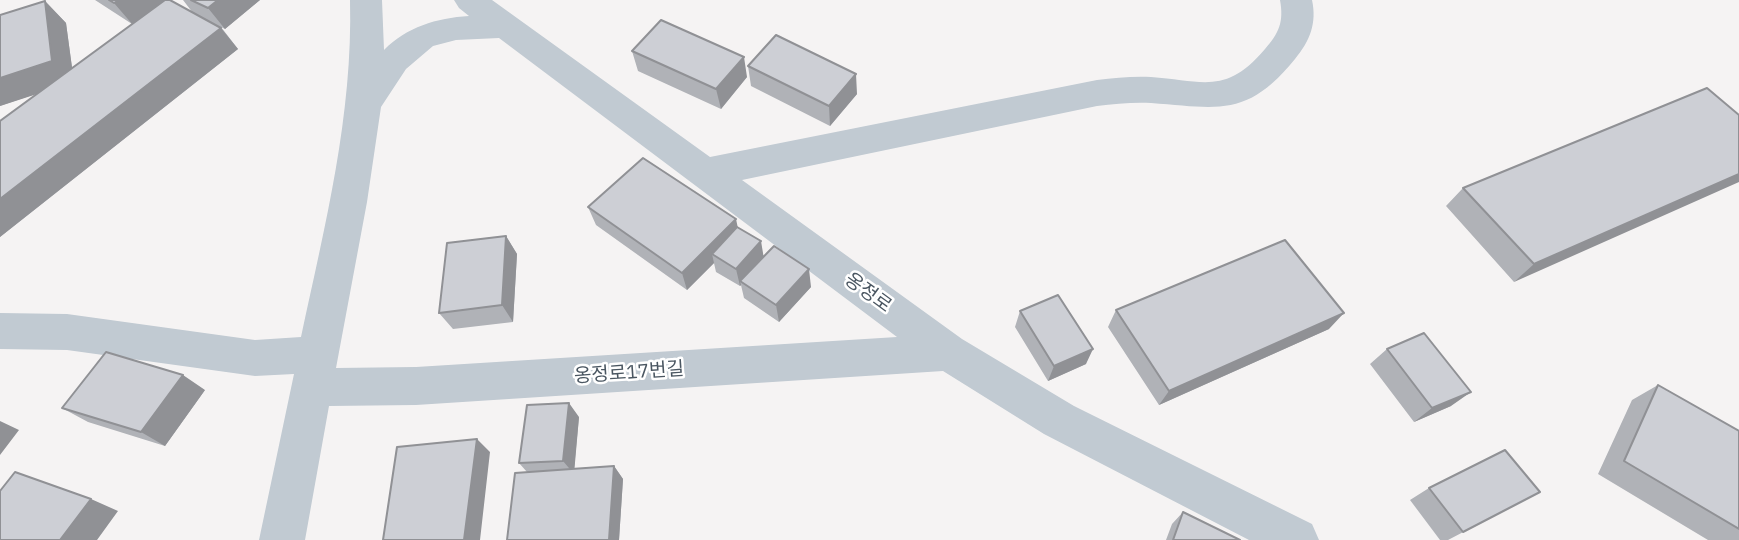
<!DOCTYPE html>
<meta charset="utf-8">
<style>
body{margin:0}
canvas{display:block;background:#f5f3f3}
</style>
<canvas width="1739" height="540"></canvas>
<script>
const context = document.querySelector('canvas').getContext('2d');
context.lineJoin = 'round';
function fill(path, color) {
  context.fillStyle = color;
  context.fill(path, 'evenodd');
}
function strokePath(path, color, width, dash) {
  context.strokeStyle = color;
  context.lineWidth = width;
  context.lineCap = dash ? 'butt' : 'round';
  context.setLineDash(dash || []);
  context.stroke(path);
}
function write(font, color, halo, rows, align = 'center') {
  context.font = font + ' "IBM Plex Sans","Noto Sans KR",sans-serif';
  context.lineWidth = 5;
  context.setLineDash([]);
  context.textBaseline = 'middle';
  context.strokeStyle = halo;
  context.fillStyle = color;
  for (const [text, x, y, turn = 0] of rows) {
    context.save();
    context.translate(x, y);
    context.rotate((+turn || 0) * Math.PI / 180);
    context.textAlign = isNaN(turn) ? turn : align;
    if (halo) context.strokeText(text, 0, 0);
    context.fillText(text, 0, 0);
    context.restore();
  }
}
fill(new Path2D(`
 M 350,0 L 382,0 L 384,50 C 407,27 436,18 469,16 L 459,8 L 454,0 L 492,0 L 710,157 L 1097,80 C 1115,78 1133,76 1151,77 C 1204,81 1226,95 1265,49 C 1279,33 1284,22 1280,0 L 1312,0 C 1317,23 1310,41 1295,59 C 1247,118 1219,108 1151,103 C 1133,102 1115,104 1097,106 L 742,180 L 962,339 L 1074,406 L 1312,524 L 1319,540 L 1249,540 L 1044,434 L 943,371 L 416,405 L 329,406 L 305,540 L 259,540 L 294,374 L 255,376 L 67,350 L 0,349 L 0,313 L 67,314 L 255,340 L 301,337 C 325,225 353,115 350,0 ZM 499,38 L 897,337 L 416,367 L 336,368 L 367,202 L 381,107 L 406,69 L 433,46 L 456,40 Z`), '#c1cad2');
fill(new Path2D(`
 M 95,0 L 170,0 L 193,13 L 183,0 L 260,0 L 225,29 L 221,27 L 238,49 L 0,237 L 0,121 L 38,93 L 0,106 L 0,15 L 45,1 L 66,23 L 72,68 L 132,24 Z
 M 632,51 L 747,77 L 721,109 L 638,71 Z
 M 748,66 L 857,94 L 830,126 L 751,86 Z
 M 1739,115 L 1514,282 L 1446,206 L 1463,188 Z
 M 588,207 L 737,227 L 764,256 L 811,287 L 779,322 L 744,298 L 741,285 L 740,286 L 716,272 L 714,263 L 687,290 L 596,225 Z
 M 506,236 L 517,254 L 513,322 L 453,329 L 439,313 Z
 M 1116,310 L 1329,329 L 1159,405 L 1108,327 Z
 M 1020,311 L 1086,364 L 1048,381 L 1015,327 Z
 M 1387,349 L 1451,406 L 1414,422 L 1370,364 Z
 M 1658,385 L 1739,431 L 1739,540 L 1708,540 L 1598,474 L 1632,400 Z
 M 205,390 L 165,446 L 88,422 L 62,408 Z
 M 579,417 L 574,469 L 614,466 L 623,479 L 619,540 L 507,540 L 527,472 L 519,463 Z
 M 1429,488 L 1540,492 L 1448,540 L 1440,540 L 1410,500 Z
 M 1183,512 L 1240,540 L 1166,540 L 1172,524 Z`), '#b0b2b7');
fill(new Path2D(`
 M 119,0 L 169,0 L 133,25 L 114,3 Z
 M 218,0 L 260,0 L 225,29 L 208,8 Z
 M 45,1 L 66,23 L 74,82 L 0,106 L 0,78 Z
 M 221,28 L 238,49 L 0,237 L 0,199 Z
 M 744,57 L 747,77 L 721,109 L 716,89 Z
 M 856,74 L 857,94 L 830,126 L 829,106 Z
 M 1739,174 L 1739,182 L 1514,282 L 1534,264 Z
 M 736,219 L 740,238 L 712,254 L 714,263 L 687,290 L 682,273 Z
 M 506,236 L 517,254 L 513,322 L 502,305 Z
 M 761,241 L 764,259 L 740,281 L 741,285 L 740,286 L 736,269 Z
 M 809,269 L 811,287 L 779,322 L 776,305 Z
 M 1344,313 L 1329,329 L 1159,405 L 1169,391 Z
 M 1093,349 L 1086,364 L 1048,381 L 1054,366 Z
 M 183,375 L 205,390 L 165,446 L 141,432 Z
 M 1471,392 L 1451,406 L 1414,422 L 1432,408 Z
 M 569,403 L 579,417 L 574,474 L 563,461 Z
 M 0,421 L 19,430 L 0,455 Z
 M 477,439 L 490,452 L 480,540 L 464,540 Z
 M 614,466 L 623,479 L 619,540 L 609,540 Z
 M 91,499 L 118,511 L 97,540 L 60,540 Z`), '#909195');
const building = new Path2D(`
 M 109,0 L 119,0 L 114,3 Z
 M 165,0 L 170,0 L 221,28 L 0,199 L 0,121 Z
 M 191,0 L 218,0 L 208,8 Z
 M 45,1 L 52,61 L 0,78 L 0,15 Z
 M 661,20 L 744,57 L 716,89 L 632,51 Z
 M 776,35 L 856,74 L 829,106 L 748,66 Z
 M 1707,88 L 1739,115 L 1739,174 L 1534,264 L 1463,188 Z
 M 643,158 L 736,219 L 682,273 L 588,207 Z
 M 737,227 L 761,241 L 736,269 L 712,254 Z
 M 506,236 L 502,305 L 439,313 L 447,243 Z
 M 1285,240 L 1344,313 L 1169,391 L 1116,310 Z
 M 774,246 L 809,269 L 776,305 L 740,281 Z
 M 1058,295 L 1093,349 L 1054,366 L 1020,311 Z
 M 1424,333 L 1471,392 L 1432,408 L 1387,349 Z
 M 106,352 L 183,375 L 141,432 L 62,408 Z
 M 1658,385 L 1739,431 L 1739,529 L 1624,461 Z
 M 569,403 L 563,461 L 519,463 L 527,405 Z
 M 477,439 L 464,540 L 383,540 L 397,447 Z
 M 1505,450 L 1540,492 L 1463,532 L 1429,488 Z
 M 614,466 L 609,540 L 507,540 L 515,473 Z
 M 15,472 L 91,499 L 60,540 L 0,540 L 0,491 Z
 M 1183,512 L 1240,540 L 1173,540 Z`);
fill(building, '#cdcfd5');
strokePath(building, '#909195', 2);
write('19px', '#4a5661', '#fff', [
 ["옹정로",868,293,36],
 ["옹정로17번길",629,373,-4]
]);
</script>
